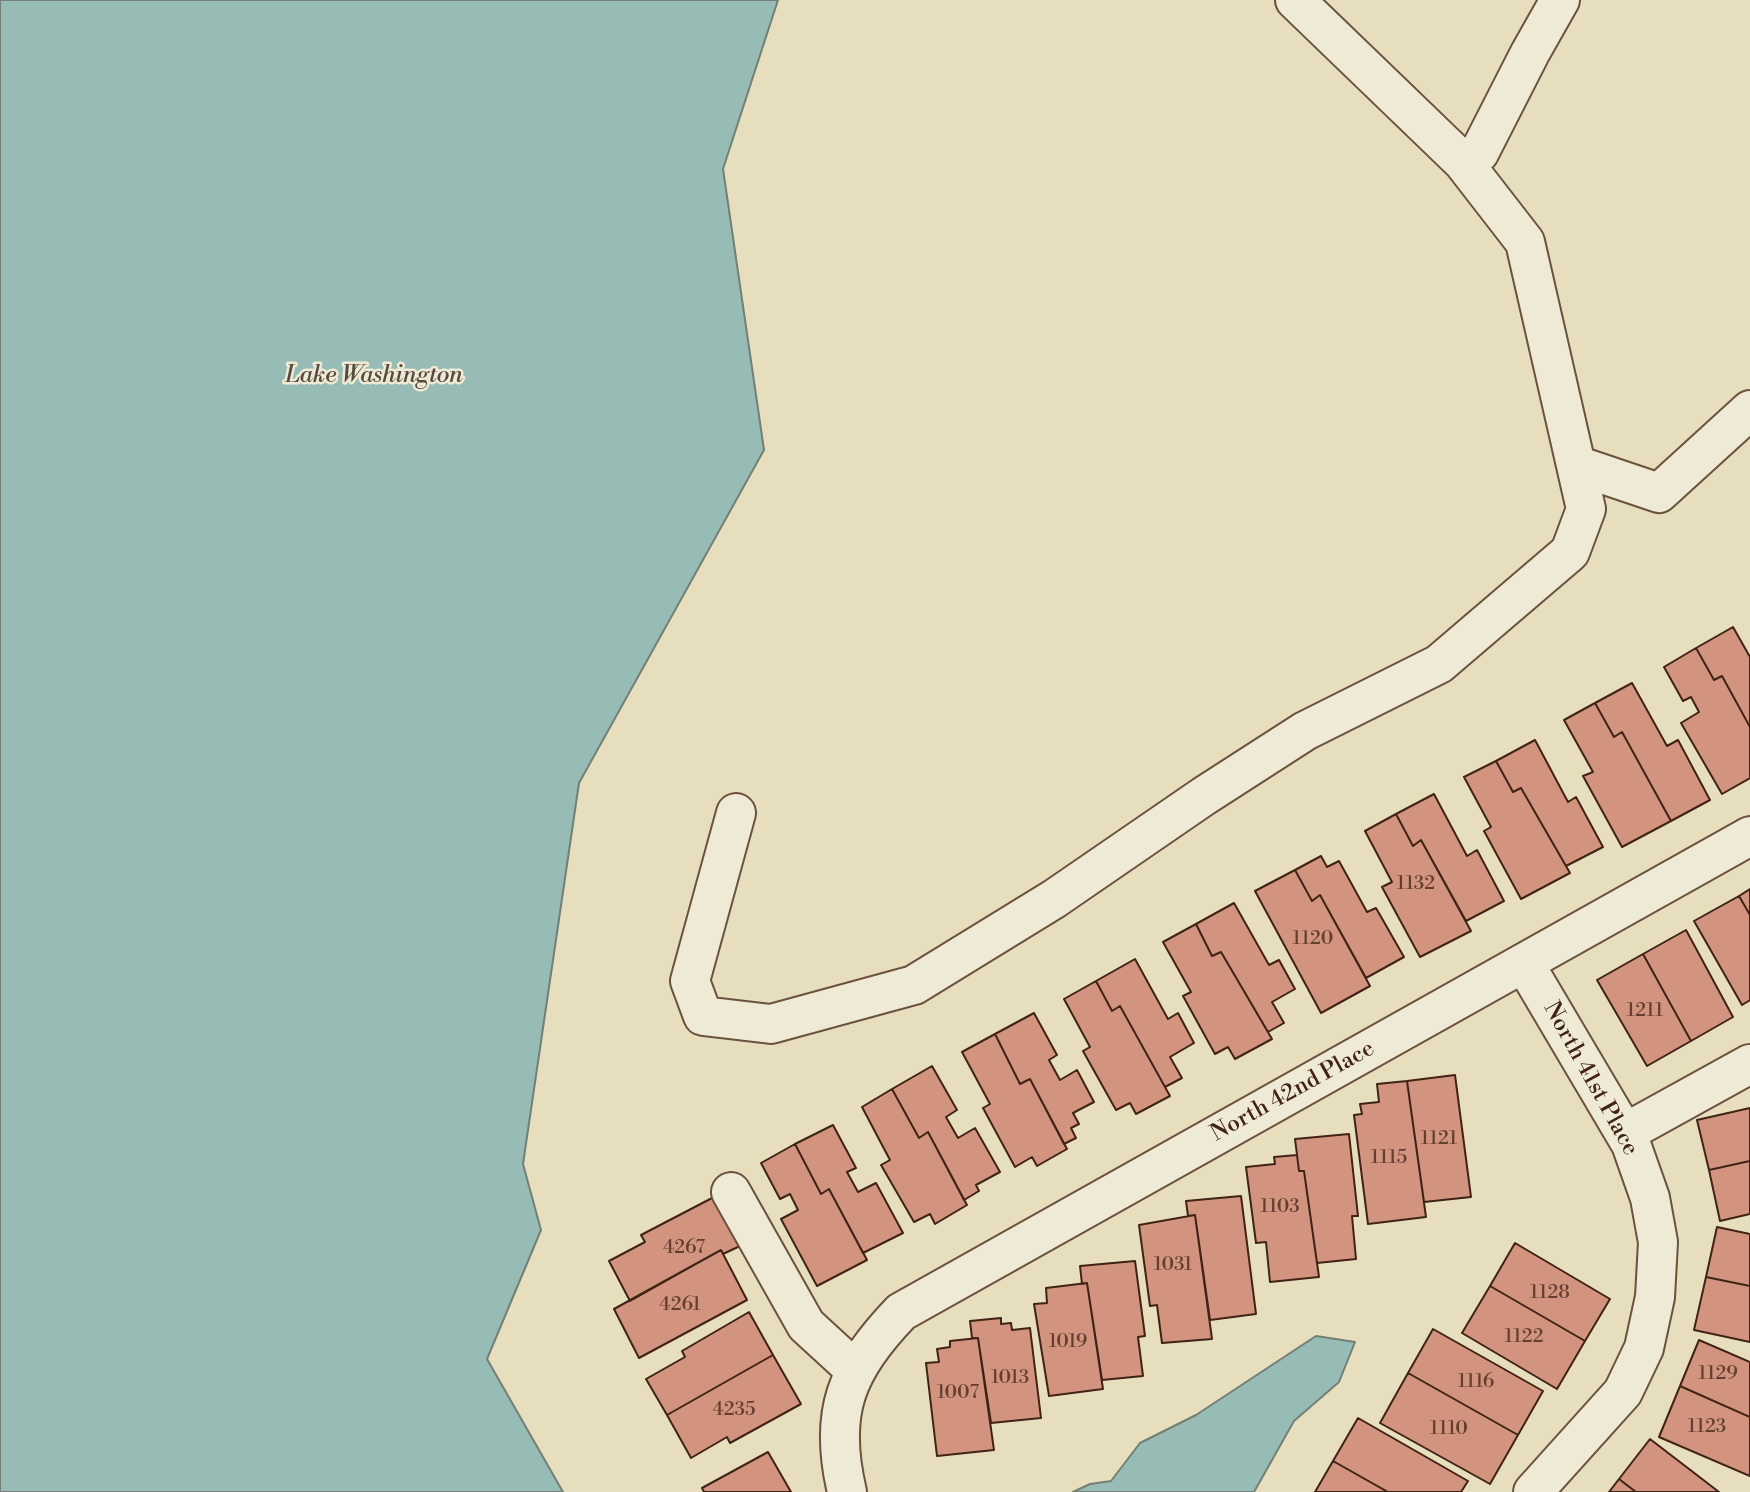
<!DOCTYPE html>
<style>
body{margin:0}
canvas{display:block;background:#e7debe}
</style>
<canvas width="1750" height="1492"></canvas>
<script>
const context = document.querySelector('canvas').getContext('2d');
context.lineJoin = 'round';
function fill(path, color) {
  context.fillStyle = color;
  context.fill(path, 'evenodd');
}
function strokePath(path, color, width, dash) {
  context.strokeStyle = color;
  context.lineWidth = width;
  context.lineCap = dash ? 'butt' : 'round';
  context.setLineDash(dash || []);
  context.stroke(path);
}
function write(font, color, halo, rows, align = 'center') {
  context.font = font + ' "Libre Bodoni",serif';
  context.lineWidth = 5;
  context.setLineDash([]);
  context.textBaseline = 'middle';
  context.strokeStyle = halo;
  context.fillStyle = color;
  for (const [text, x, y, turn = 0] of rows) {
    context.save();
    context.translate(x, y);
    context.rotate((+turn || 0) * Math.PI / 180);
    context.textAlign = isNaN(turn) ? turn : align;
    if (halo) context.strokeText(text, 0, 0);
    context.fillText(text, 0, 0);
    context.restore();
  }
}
const water = new Path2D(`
 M 0,0 L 778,0 L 723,169 L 764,450 L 579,783 L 523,1164 L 541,1230 L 487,1359 L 563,1492 L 0,1492 Z
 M 1316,1336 L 1355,1342 L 1339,1382 L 1294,1421 L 1254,1492 L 1073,1492 L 1090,1484 L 1111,1481 L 1140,1443 L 1196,1415 Z`);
fill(water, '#97bcb5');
strokePath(water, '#747f75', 2);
const building = new Path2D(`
 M 1733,627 L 1750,657 L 1750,727 L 1722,676 L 1714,680 L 1696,648 Z
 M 1696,648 L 1714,680 L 1722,676 L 1750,727 L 1750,778 L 1722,794 L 1681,723 L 1699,712 L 1691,697 L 1683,701 L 1664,667 Z
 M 1632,683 L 1667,746 L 1678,740 L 1710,800 L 1671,821 L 1622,732 L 1614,737 L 1595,703 Z
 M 1595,703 L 1614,737 L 1622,732 L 1671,821 L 1622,847 L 1583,776 L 1593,772 L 1564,720 Z
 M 1535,740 L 1568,802 L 1576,797 L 1603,847 L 1566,866 L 1521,788 L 1513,792 L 1496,761 Z
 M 1496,761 L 1513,792 L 1521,788 L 1570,873 L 1521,899 L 1484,831 L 1491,827 L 1464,777 Z
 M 1434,794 L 1467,856 L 1477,850 L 1504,901 L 1466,921 L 1421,840 L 1413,846 L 1396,814 Z
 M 1396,814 L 1413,846 L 1421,840 L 1471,931 L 1420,957 L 1382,887 L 1392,882 L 1365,831 Z
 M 1321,856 L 1327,867 L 1339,861 L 1367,912 L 1376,908 L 1404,957 L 1366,978 L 1320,895 L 1312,901 L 1295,870 Z
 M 1295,870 L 1312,901 L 1320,895 L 1370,986 L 1321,1013 L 1255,891 Z
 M 1750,889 L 1750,915 L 1739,896 Z
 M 1739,896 L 1750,915 L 1750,1000 L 1742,1005 L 1694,921 Z
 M 1234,903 L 1269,965 L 1279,960 L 1295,989 L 1272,1002 L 1284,1023 L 1268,1032 L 1221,952 L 1212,956 L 1196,924 Z
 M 1196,924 L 1212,956 L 1221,952 L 1272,1039 L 1235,1059 L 1228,1047 L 1215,1054 L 1183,996 L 1191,992 L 1163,942 Z
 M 1686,930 L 1733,1017 L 1691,1041 L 1643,954 Z
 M 1643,954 L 1691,1041 L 1647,1066 L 1597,980 Z
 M 1135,959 L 1168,1019 L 1178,1013 L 1194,1043 L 1170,1057 L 1182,1078 L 1165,1087 L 1120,1006 L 1112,1011 L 1096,981 Z
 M 1096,981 L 1112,1011 L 1120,1006 L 1170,1096 L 1136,1114 L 1130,1103 L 1116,1110 L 1083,1051 L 1090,1047 L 1064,999 Z
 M 1034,1013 L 1057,1055 L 1049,1060 L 1060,1080 L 1077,1070 L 1094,1102 L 1073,1113 L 1079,1124 L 1071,1128 L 1076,1138 L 1064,1144 L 1030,1079 L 1020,1084 L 995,1034 Z
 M 995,1034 L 1020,1084 L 1030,1079 L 1067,1149 L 1037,1166 L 1032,1157 L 1015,1167 L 983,1108 L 990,1104 L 962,1052 Z
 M 932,1066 L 957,1110 L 946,1117 L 958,1138 L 975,1128 L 1000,1172 L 976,1185 L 979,1191 L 964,1200 L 928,1132 L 919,1138 L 892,1089 Z
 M 1455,1075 L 1471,1197 L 1424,1202 L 1407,1081 Z
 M 1407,1081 L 1426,1217 L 1368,1224 L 1354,1115 L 1362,1114 L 1360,1104 L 1379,1102 L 1377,1084 Z
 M 892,1089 L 919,1138 L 928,1132 L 967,1205 L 935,1224 L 930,1214 L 914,1222 L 881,1165 L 890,1160 L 862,1107 Z
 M 1750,1108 L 1750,1161 L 1709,1170 L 1697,1120 Z
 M 833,1125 L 856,1168 L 847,1172 L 858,1192 L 876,1183 L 903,1233 L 863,1253 L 829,1189 L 821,1194 L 795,1144 Z
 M 1349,1134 L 1358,1216 L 1352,1216 L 1356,1259 L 1317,1263 L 1304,1171 L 1299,1171 L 1295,1139 Z
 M 795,1144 L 821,1194 L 829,1189 L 867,1260 L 817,1286 L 781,1219 L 798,1210 L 790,1194 L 780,1199 L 761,1163 Z
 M 1297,1155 L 1299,1171 L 1304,1171 L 1319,1277 L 1270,1282 L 1266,1242 L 1256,1243 L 1246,1167 L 1275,1164 L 1274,1157 Z
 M 1750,1161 L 1750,1214 L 1720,1221 L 1709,1170 Z
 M 1241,1196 L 1256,1314 L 1210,1320 L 1195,1215 L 1188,1216 L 1186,1201 Z
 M 714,1197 L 740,1246 L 723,1254 L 721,1250 L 630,1301 L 609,1261 L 645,1242 L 641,1235 Z
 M 1195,1215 L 1212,1339 L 1162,1343 L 1157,1305 L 1150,1306 L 1139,1225 Z
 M 1717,1227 L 1750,1234 L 1750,1286 L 1706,1277 Z
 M 1515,1243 L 1610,1299 L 1585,1341 L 1490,1286 Z
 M 721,1250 L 747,1300 L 639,1358 L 614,1309 Z
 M 1135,1261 L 1145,1336 L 1138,1337 L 1143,1376 L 1102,1380 L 1087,1283 L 1082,1284 L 1080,1266 Z
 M 1706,1277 L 1750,1286 L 1750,1342 L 1694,1330 Z
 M 1087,1283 L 1103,1389 L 1049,1396 L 1034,1304 L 1047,1303 L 1046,1288 Z
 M 1490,1286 L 1585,1341 L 1557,1389 L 1462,1333 Z
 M 749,1312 L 773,1355 L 667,1415 L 646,1379 L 685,1357 L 682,1351 Z
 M 1001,1318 L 1001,1324 L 1011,1323 L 1012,1330 L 1030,1328 L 1041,1418 L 991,1423 L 978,1338 L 972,1338 L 970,1321 Z
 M 1433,1329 L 1543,1391 L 1518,1435 L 1408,1373 Z
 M 978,1338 L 994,1450 L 937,1456 L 926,1363 L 939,1362 L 937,1349 L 950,1347 L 950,1341 Z
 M 1699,1340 L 1750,1362 L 1750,1417 L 1680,1386 Z
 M 773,1355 L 801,1404 L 730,1443 L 727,1437 L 691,1458 L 667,1415 Z
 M 1408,1373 L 1518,1435 L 1490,1484 L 1380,1423 Z
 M 1680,1386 L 1750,1417 L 1750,1476 L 1659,1437 Z
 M 1358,1418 L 1468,1481 L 1461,1492 L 1388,1492 L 1333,1461 Z
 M 1650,1439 L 1719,1492 L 1636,1492 L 1619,1479 Z
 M 768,1452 L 791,1492 L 704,1492 L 702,1488 Z
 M 1333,1461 L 1388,1492 L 1315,1492 Z
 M 1619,1479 L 1636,1492 L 1609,1492 Z`);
fill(building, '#d2947e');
strokePath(building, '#402315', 2);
const minor = new Path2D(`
 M 1463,162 L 1479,153 L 1530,53 L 1560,0
 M 1576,465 L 1659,493 L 1750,410
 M 736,813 L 690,981 L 703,1016 L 771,1024 L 914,985 L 1054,899 L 1204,796 L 1305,731 L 1439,664 L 1570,552 L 1586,509 L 1525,242 L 1463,162 L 1295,0
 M 1524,963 L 1631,1144 L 1650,1198 L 1658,1242 L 1655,1297 L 1644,1348 L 1623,1392 L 1533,1492
 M 1625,1133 L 1750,1064
 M 731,1192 L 806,1325 L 855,1370
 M 847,1492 C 828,1412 846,1370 901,1312 L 1750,836`);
strokePath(minor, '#6a523f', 42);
strokePath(minor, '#efead5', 38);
write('19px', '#643f2f', null, [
 ["1132",1416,884],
 ["1120",1313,939],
 ["1211",1645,1011],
 ["1121",1439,1139],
 ["1115",1389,1158],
 ["1103",1280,1207],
 ["4267",684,1248],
 ["1031",1173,1265],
 ["1128",1550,1293],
 ["4261",680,1305],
 ["1122",1524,1337],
 ["1019",1068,1342],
 ["1129",1718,1374],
 ["1013",1010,1378],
 ["1116",1476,1382],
 ["1007",958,1393],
 ["4235",734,1410],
 ["1123",1707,1427],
 ["1110",1449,1429]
]);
write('23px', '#402315', '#efead5', [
 ["North 41st Place",1590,1079,61],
 ["North 42nd Place",1293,1092,-29]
]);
write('italic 24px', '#56493d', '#efead5', [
 ["Lake Washington",374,376]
]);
</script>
